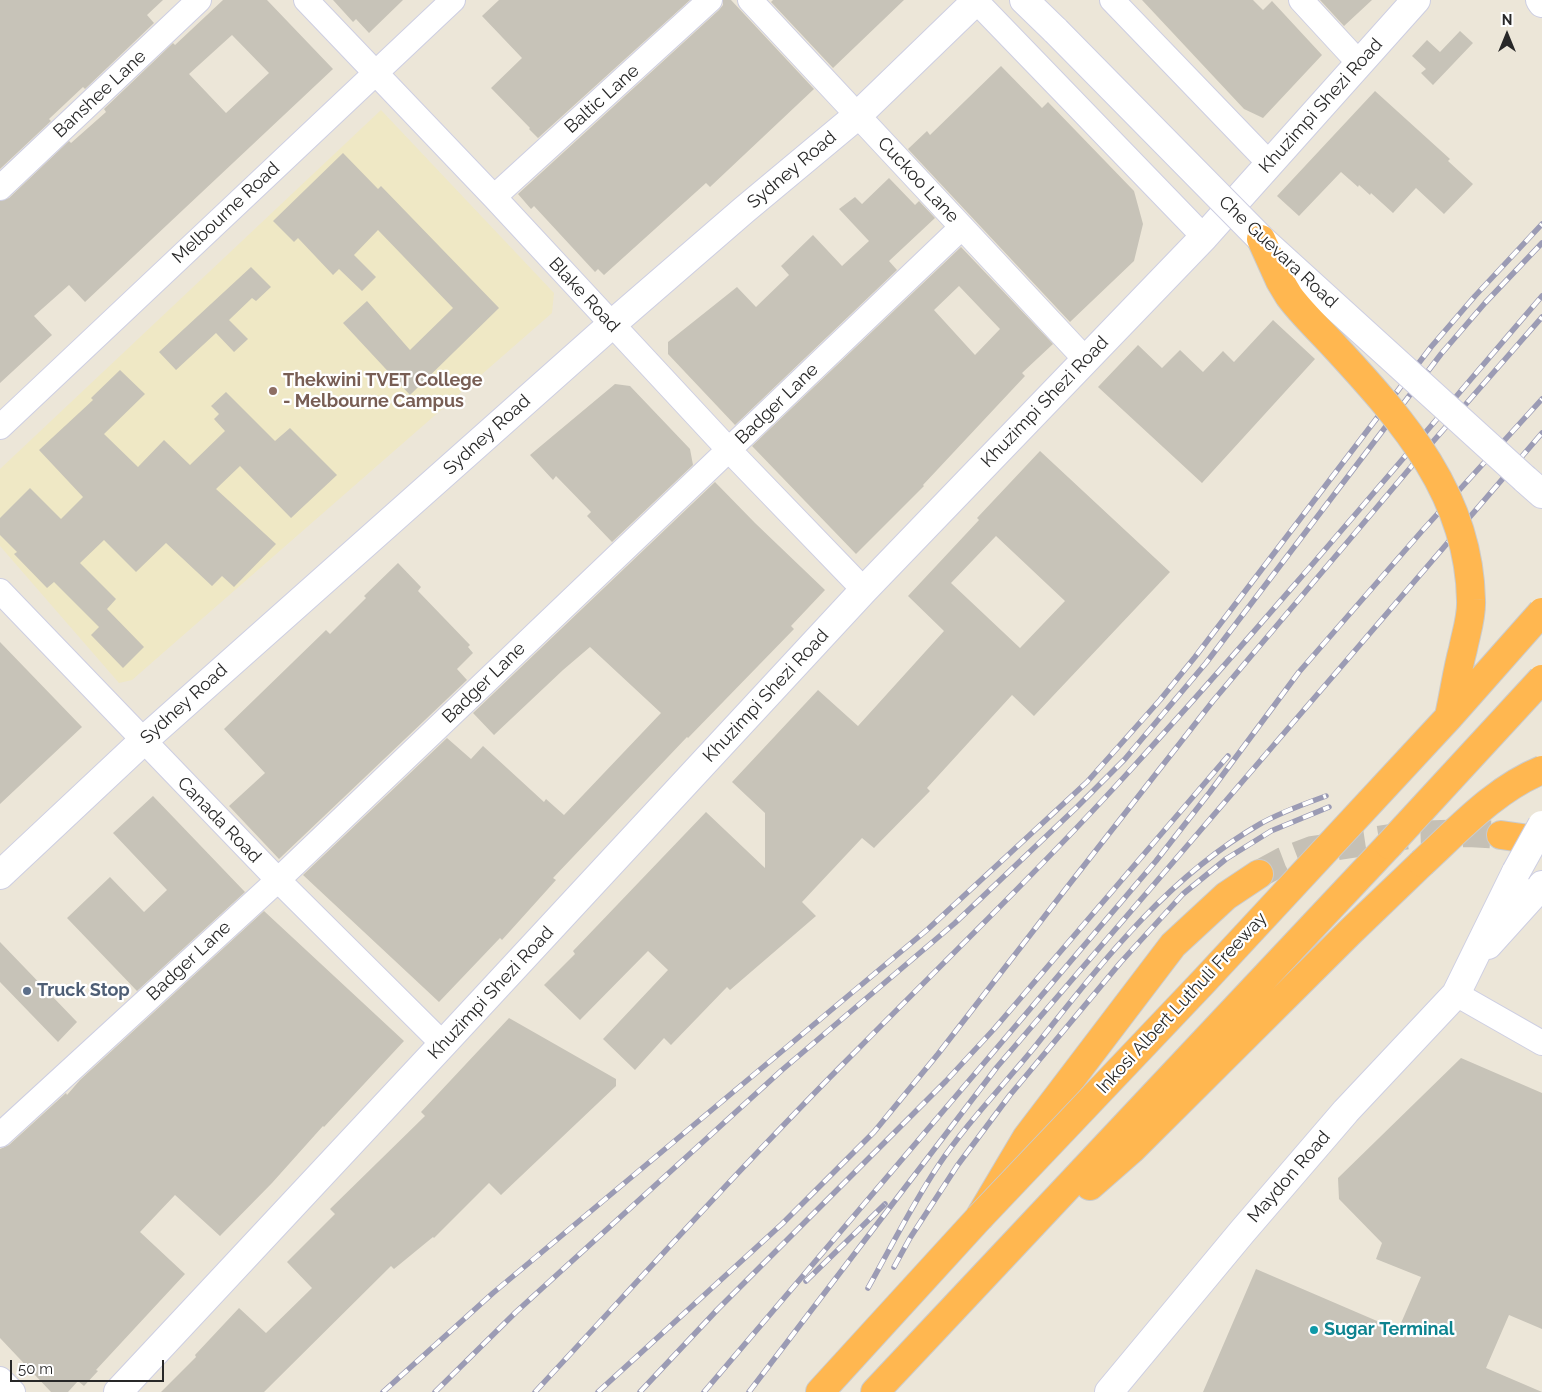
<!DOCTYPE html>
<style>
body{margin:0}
#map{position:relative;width:1542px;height:1392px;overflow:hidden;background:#ece6d8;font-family:Raleway,sans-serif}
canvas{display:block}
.north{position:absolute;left:1482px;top:10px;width:50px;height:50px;-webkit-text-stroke:4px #fff;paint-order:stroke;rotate:0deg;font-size:14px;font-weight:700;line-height:20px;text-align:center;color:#282828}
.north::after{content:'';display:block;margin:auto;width:18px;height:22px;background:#282828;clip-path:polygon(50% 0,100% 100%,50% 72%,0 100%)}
.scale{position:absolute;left:10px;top:1360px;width:154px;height:22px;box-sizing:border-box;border:2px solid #282828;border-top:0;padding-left:6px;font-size:15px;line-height:18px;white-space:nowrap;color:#282828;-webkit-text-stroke:4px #fff;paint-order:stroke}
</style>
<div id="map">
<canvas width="1542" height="1392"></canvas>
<div class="north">N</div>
<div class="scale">50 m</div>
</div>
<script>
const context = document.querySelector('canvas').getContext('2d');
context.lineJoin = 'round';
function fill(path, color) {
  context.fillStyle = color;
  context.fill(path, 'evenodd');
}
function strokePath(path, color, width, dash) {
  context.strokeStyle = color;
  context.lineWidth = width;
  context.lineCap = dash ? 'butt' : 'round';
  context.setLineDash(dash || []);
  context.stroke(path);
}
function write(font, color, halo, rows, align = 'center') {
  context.font = font + ' Raleway,sans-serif';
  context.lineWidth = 4.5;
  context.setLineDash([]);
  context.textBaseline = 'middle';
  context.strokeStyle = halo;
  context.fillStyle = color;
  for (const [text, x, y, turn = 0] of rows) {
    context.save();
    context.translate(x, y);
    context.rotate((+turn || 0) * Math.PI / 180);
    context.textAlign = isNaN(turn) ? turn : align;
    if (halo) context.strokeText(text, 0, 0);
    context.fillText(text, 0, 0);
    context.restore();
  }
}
fill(new Path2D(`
 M 381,110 L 554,293 L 552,313 L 132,680 L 119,683 L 0,546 L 0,469 Z`), '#efe8c5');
fill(new Path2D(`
 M 0,0 L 163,0 L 147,15 L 154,23 L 85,89 L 83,87 L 49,119 L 51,121 L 0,169 Z
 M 223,0 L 267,0 L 333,69 L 85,302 L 69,285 L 34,316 L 52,335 L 0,383 L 0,201 L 9,198 L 69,141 L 71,143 L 106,112 L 104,109 L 173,43 L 175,45 ZM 232,35 L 269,73 L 226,113 L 189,74 Z
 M 333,0 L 403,0 L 369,33 L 356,19 L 353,22 Z
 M 499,0 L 690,0 L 538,138 L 529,129 L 530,128 L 491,88 L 522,58 L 482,16 Z
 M 723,0 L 731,0 L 814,89 L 710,187 L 706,183 L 604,275 L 598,269 L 595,272 L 534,206 L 531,209 L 518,194 L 719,10 L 723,5 Z
 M 773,0 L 904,0 L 833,68 L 771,2 Z
 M 1142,0 L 1253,0 L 1263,10 L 1272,1 L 1322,55 L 1263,118 L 1244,109 Z
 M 1320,0 L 1372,0 L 1344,26 Z
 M 1460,31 L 1473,43 L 1433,85 L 1421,73 L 1426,69 L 1412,56 L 1427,40 L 1440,52 Z
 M 1001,66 L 1042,108 L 1048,102 L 1134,191 L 1143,224 L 1134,261 L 1070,322 L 908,149 L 927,131 L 930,135 Z
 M 1375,91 L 1450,159 L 1448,161 L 1473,184 L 1444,214 L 1416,188 L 1393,213 L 1371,193 L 1370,195 L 1359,185 L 1358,187 L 1341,172 L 1299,216 L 1277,196 Z
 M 343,153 L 378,189 L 381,186 L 499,308 L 410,395 L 343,323 L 367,301 L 410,350 L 453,308 L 378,230 L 354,255 L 376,277 L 362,291 L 339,269 L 333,275 L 298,238 L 294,242 L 273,221 Z
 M 889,178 L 915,205 L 919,201 L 935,218 L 889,261 L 897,270 L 735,425 L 668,354 L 668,342 L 737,287 L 756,307 L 789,275 L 781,266 L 813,235 L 842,266 L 869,241 L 839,209 L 855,197 L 862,204 Z
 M 961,247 L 1053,344 L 1022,373 L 1025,376 L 923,485 L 924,486 L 856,554 L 752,446 ZM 959,286 L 1000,329 L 975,355 L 934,310 Z
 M 251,267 L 271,287 L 256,301 L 252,298 L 229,320 L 248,339 L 234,352 L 216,333 L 176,370 L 159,352 Z
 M 1273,320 L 1315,359 L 1202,483 L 1098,387 L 1138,345 L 1162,368 L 1180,350 L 1203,372 L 1223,351 L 1234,362 Z
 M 120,370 L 145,394 L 104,434 L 138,467 L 164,440 L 190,465 L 225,431 L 214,419 L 219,414 L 211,406 L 226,392 L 275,441 L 290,428 L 337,475 L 291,518 L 240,466 L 216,489 L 276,544 L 234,587 L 222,576 L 212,586 L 166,543 L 136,572 L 104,540 L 80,563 L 116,599 L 107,609 L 144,647 L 123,668 L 91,635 L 99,627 L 54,582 L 47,588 L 14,554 L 17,552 L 0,535 L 0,518 L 30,488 L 61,519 L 83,497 L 39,450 L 93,400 L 91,398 Z
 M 615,384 L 630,386 L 690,449 L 693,465 L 612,542 L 587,516 L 591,512 L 556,476 L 553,480 L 530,455 Z
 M 1040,451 L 1170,572 L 1034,716 L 1012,695 L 927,788 L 930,791 L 874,848 L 862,838 L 802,902 L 816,916 L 730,990 L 727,987 L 671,1045 L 664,1038 L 635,1070 L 603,1039 L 668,970 L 648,951 L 580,1020 L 544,985 L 575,954 L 573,951 L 706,812 L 765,868 L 765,813 L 732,782 L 818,690 L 858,726 L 944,631 L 908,596 L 979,520 L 977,518 ZM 996,536 L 1065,601 L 1020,648 L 951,583 Z
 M 715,482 L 755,523 L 825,590 L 791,626 L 794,629 L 688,738 L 687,737 L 553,878 L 556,880 L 502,940 L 500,938 L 439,1002 L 303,875 L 447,738 L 471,759 L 483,746 L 544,802 L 546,799 L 564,815 L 661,713 L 590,647 L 563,670 L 494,735 L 473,713 Z
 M 398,563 L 421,587 L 418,591 L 470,645 L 468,647 L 473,653 L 457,669 L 467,680 L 279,859 L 229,806 L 265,773 L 224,729 L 326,630 L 330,634 L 366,598 L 364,596 Z
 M 0,642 L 82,727 L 0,804 Z
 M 153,796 L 245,892 L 137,991 L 67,918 L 110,877 L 144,912 L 167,890 L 113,833 Z
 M 264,911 L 404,1041 L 324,1127 L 323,1126 L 272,1183 L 220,1236 L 175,1195 L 140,1232 L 185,1274 L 96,1370 L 98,1371 L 84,1386 L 78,1381 L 68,1392 L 51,1392 L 0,1338 L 0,1149 L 9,1145 L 66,1093 L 67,1095 L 80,1080 Z
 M 0,942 L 77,1022 L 58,1042 L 0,982 Z
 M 509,1018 L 616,1079 L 616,1086 L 501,1195 L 489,1183 L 434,1238 L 433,1237 L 394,1269 L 391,1266 L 264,1392 L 161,1392 L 196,1357 L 195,1355 L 239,1308 L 266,1333 L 312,1288 L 287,1262 L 335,1214 L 330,1209 L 425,1116 L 421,1112 Z
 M 1461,1058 L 1542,1093 L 1542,1329 L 1509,1315 L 1486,1368 L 1542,1392 L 1203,1392 L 1256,1269 L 1398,1330 L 1421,1277 L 1376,1259 L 1382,1243 L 1339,1199 L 1338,1178 Z`), '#c7c3b8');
strokePath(new Path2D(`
 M 1259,874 L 1283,861 L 1312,850 L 1410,835 L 1468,833 L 1501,835`), '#c5c0b5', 28, [28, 14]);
const street = new Path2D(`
 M 306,0 L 494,197 L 729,450 L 864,590
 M 750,0 L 1086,360
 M 1112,0 L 1269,163
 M 1301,0 L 1360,64
 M 976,1 L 1204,237
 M 0,188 L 199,0
 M 494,197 L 710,0
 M 0,427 L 453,0
 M 0,591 L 278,880 L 443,1044
 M 1456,994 L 1542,1043
 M 0,1135 L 278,880 L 962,227
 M 0,1379 L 13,1392`);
const secondary = new Path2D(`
 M 1024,0 L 1056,31
 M 1540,0 L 1542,3
 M 1525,479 L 1542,494
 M 0,875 L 143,741 L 611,325 L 744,210 L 858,115 L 977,0
 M 1488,945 L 1542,885
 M 118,1392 L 443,1044 L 864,590 L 1204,237 L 1416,0
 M 1109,1392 L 1242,1232 L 1346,1111 L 1456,994 L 1516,872`);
const highway = new Path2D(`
 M 1501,835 L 1542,841
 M 1090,1186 L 1131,1150 L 1350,932 L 1422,863
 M 820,1392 L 979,1218 L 1027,1137 L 1173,945 L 1226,896 L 1259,874
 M 875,1392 L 1389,845`);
strokePath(street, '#cdcee2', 26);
strokePath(secondary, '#cdcee2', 30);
strokePath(highway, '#cbcbcb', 30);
strokePath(street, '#fff', 24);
strokePath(secondary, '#fff', 28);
strokePath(highway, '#ffb750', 28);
const rail = new Path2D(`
 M 894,1267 L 910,1238 L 957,1166 L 1010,1095 L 1121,962 L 1183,894 L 1226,859 L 1271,831 L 1329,807
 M 806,1281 L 885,1204
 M 868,1288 C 891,1247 912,1205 938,1166 C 966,1124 1001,1088 1033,1049 C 1100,965 1166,878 1260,824 C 1281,812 1304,804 1326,796
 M 383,1392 L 493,1293 L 928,929 L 1087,782 L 1160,700 L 1195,657 L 1431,347 L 1475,296 L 1542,224
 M 435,1392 L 516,1312 L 782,1070 L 955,923 L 1077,807 L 1125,759 L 1206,663 L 1441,354 L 1485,303 L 1542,243
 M 535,1392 C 642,1277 747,1160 858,1049 C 948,958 1039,870 1125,776 C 1268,619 1404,457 1542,296
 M 598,1392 L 782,1224 L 874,1132 L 938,1054 L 1068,886 L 1213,701 L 1416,461 L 1542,317
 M 640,1392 L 717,1310 L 946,1081 L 995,1028 L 1228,756
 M 704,1392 L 1156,861 L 1210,792 L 1299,672 L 1422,531 L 1542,399
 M 749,1392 L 997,1067 L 1542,433`);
strokePath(rail, '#9b9bb4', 5.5);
strokePath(rail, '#fff', 4, [11]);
const secondaryBridge = new Path2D(`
 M 1056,31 L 1261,239 L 1525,479
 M 1516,872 L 1542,825`);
const highwayBridge = new Path2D(`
 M 1261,239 L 1280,281 L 1289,296 C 1303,315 1321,331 1337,349 C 1404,422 1469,495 1471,600 C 1472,617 1466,633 1463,649 C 1457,671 1454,694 1449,716
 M 1389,845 L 1542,679
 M 1422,863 C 1459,829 1495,789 1542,770
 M 979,1218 L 1204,981 L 1449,717 L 1542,612`);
strokePath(secondaryBridge, '#cdcee2', 30, []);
strokePath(highwayBridge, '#cbcbcb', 30, []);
strokePath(secondaryBridge, '#fff', 28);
strokePath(highwayBridge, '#ffb750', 28);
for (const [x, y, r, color] of [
 [273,391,5,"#8d6e63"],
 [27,991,5,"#5c6f8a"],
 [1314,1330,5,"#0f9aa8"]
]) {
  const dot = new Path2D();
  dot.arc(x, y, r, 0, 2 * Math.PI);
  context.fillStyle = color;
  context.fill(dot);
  strokePath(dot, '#fff', 2);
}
write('18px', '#282828', '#fff', [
 ["Banshee Lane",100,94,-43],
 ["Baltic Lane",602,99,-42],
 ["Khuzimpi Shezi Road",1321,106,-48],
 ["Sydney Road",792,170,-40],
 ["Cuckoo Lane",918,180,47],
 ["Melbourne Road",226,213,-43],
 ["Che Guevara Road",1278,252,43],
 ["Blake Road",584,295,47],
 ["Khuzimpi Shezi Road",1045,402,-46],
 ["Badger Lane",777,404,-44],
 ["Sydney Road",487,435,-42],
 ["Badger Lane",484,683,-44],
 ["Khuzimpi Shezi Road",766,696,-47],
 ["Sydney Road",184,704,-42],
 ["Canada Road",219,820,46],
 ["Badger Lane",189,961,-43],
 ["Khuzimpi Shezi Road",491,993,-47],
 ["Inkosi Albert Luthuli Freeway",1182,1003,-47],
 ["Maydon Road",1289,1177,-49]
]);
write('bold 18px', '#785e54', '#fff', [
 ["Thekwini TVET College",283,381],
 ["- Melbourne Campus",283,402]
], 'left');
write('bold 18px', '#4e5e75', '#fff', [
 ["Truck Stop",37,991]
], 'left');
write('bold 18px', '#0d838f', '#fff', [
 ["Sugar Terminal",1324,1330]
], 'left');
</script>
